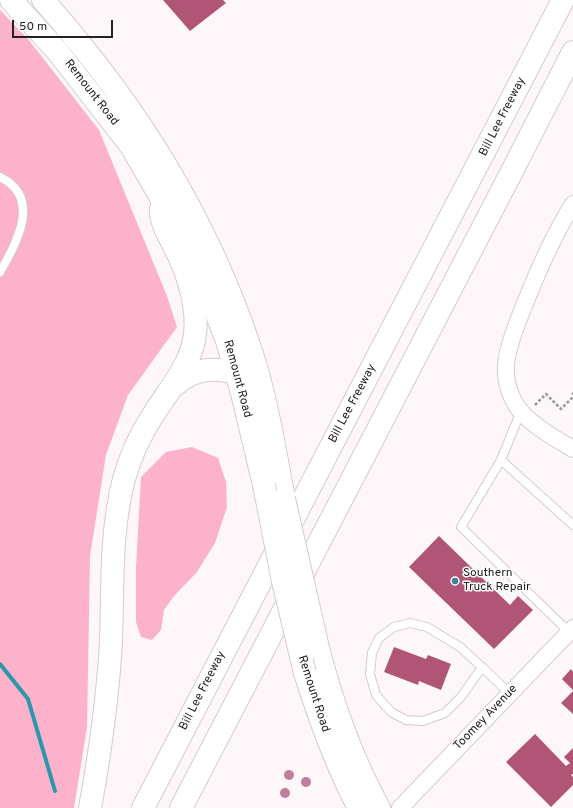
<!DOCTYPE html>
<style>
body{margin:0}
#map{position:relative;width:573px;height:808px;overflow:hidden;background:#fef7f9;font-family:Overpass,sans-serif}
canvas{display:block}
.scale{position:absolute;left:12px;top:20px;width:101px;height:18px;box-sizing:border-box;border:2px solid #242122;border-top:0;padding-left:5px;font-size:12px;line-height:14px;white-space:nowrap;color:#242122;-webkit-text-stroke:3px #fff;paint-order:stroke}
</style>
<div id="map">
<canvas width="573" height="808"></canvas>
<div class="scale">50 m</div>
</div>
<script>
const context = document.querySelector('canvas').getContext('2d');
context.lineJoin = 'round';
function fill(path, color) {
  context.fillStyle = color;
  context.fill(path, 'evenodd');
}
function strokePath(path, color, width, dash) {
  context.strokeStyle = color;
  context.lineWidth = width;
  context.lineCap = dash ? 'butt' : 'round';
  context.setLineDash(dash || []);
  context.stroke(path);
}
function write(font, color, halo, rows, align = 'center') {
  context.font = font + ' Overpass,sans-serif';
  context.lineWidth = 3;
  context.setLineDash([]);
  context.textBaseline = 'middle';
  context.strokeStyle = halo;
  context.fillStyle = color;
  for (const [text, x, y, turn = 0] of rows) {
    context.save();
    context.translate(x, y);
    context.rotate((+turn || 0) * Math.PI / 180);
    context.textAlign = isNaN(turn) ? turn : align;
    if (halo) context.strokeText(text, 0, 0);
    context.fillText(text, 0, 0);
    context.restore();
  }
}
fill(new Path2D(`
 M 0,10 L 28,39 L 99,130 L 167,296 L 177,327 L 128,395 L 106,455 L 90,556 L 87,727 L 74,808 L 0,808 Z
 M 192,447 L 218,458 L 226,482 L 227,507 L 215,543 L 197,572 L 174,596 L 164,610 L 161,630 L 152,640 L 141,637 L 136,622 L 136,568 L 141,477 L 166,452 Z`), '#fbb2ca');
strokePath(new Path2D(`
 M 0,664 L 28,699 L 55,791`), '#2c97aa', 4);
fill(new Path2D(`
 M 163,0 L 223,0 L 226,3 L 190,31 Z
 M 439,536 L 510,605 L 518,596 L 533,610 L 494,649 L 409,567 Z
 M 394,647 L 426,659 L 428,655 L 451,664 L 441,690 L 419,681 L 418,685 L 384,672 Z
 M 571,669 L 573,672 L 573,690 L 562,679 Z
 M 573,691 L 573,714 L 561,703 Z
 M 535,734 L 566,766 L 570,763 L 564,757 L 573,748 L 573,774 L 571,775 L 573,777 L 573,785 L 551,807 L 506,762 Z`), '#b15577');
const service = new Path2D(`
 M 0,177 C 42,197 17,243 0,272
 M 521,411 L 501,460 L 461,527 L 569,632
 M 501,460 L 573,525
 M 482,667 L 461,697 L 445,713 L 423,721 L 406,720 L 391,712 L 376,695 L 370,674 L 372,653 L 379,638 L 394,627 L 410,623 L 427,627 L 460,647 L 482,667 L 510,694`);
const minor = new Path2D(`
 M 573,204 C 552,237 536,275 522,311 C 515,328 508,346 506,364 C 505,378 508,392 516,405 C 526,422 556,439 573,449
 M 400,808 L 573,628`);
const secondary = new Path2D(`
 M 11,0 L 58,52 L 131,146 L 182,234 L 200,271 L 227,341 L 242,393 L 264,485
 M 43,0 C 137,106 208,219 252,354 C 267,401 275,451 284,499
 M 318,648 C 332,702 352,759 379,808
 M 305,673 C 320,719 336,765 359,808`);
const motorway = new Path2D(`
 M 174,386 C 200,361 228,370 259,379
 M 90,808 C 100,753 108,697 111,641 C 113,587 110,532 124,479 C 130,457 140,435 153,415 C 168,391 192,364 195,334 C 198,308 189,277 178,254 C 173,243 165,231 162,219 C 160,213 161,206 164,201
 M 143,808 L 563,0
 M 181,808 L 508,179 L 573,52`);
strokePath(service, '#d5cbce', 10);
strokePath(minor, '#d5cbce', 18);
strokePath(secondary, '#d5cbce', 24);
strokePath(motorway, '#d5cbce', 24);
strokePath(new Path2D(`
 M 572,393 L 573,394
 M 535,405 L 546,394 L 561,409 L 573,397`), '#9d9899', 2.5, [3, 2]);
strokePath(service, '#fff', 8);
strokePath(minor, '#fff', 16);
strokePath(secondary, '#fff', 22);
strokePath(motorway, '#fff', 22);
const secondaryBridge = new Path2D(`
 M 264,485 L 283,581 L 305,673
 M 284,499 L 318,648`);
strokePath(secondaryBridge, '#d5cbce', 24, []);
strokePath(secondaryBridge, '#fff', 22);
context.fillStyle = '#c07d9c';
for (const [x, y] of [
 [289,775],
 [306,782],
 [285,793]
]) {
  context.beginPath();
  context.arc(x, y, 5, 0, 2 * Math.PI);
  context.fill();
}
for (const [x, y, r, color] of [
 [455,581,4,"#3e8391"]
]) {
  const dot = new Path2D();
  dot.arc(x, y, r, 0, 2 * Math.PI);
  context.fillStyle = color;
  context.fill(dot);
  strokePath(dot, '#fff', 1.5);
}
write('12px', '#242122', '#fff', [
 ["Remount Road",91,93,52],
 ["Bill Lee Freeway",503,117,-63],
 ["Remount Road",237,379,75],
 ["Bill Lee Freeway",353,404,-62],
 ["Bill Lee Freeway",203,691,-63],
 ["Remount Road",313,694,72],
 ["Toomey Avenue",486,718,-46]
]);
write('12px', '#242122', '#fff', [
 ["Southern",463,574],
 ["Truck Repair",463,588]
], 'left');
</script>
